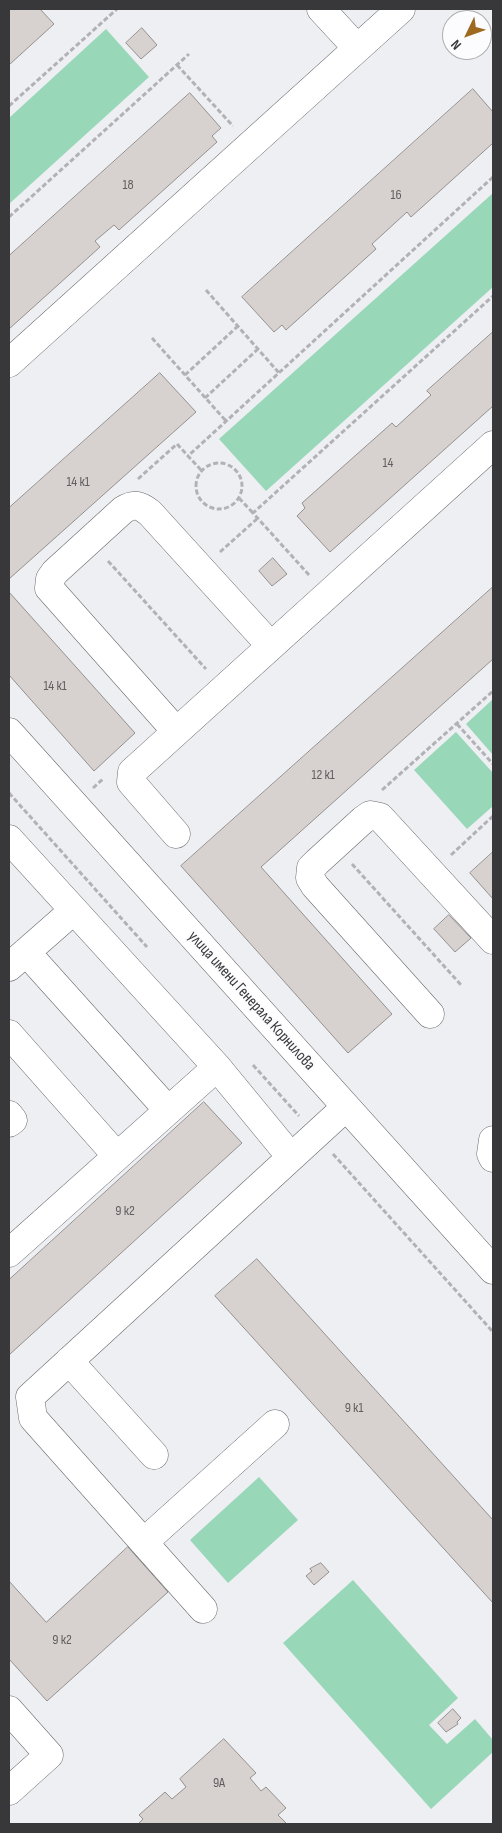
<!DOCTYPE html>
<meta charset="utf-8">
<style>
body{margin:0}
#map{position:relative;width:502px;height:1833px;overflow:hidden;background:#eeeff3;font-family:"Sofia Sans Condensed",sans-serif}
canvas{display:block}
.frame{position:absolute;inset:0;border:10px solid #38383a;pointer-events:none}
.north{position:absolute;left:442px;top:10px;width:50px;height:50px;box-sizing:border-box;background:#fcfcff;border:1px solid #aeaeb0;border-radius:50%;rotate:228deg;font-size:14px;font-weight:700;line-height:20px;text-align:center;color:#38383a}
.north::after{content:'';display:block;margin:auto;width:18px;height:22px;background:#9d6a20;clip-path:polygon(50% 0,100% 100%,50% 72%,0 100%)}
</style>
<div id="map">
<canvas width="502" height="1833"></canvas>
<div class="frame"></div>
<div class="north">N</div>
</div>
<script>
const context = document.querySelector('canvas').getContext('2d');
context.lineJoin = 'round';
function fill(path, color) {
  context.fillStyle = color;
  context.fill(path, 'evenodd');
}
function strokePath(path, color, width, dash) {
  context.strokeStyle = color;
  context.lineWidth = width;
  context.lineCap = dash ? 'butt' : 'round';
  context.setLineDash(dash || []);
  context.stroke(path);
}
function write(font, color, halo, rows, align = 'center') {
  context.font = font + ' "Sofia Sans Condensed",sans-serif';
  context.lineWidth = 4.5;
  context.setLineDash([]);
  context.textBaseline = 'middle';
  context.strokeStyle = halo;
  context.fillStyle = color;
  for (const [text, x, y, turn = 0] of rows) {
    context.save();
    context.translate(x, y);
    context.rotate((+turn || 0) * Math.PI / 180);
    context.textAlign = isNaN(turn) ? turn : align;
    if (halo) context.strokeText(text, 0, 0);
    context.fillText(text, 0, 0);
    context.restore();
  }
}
fill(new Path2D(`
 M 106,29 L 149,77 L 9,204 L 9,118 Z
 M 493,193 L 493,287 L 266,491 L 219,439 Z
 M 493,699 L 493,755 L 466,724 Z
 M 456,732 L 493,773 L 493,806 L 467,829 L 414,770 Z
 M 259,1477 L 298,1520 L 228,1583 L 190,1540 Z
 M 353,1580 L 458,1698 L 429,1725 L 447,1744 L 475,1719 L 493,1740 L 493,1752 L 431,1809 L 283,1643 Z`), '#98d7b8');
const building = new Path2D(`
 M 9,9 L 40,9 L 54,24 L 9,65 Z
 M 142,28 L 157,45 L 141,59 L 126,43 Z
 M 473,89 L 493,112 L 493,143 L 411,217 L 407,212 L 372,244 L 376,249 L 286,330 L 282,325 L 274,332 L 242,297 Z
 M 190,93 L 221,128 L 212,136 L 217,142 L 119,230 L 114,225 L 95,241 L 100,247 L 9,329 L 9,256 Z
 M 493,332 L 493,406 L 330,552 L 297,516 L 305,508 L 302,503 L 392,423 L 396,427 L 431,395 L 427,391 Z
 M 160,373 L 196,412 L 9,579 L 9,508 Z
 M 273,558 L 287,574 L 272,586 L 259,571 Z
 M 493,587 L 493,659 L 261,867 L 392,1014 L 348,1053 L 181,866 Z
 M 9,592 L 135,733 L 94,771 L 9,675 Z
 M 493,852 L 493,899 L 470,873 Z
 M 449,915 L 471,938 L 455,952 L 434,929 Z
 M 204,1102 L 242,1143 L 9,1355 L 9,1280 Z
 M 257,1259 L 493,1520 L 493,1603 L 215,1296 Z
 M 128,1547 L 168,1592 L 47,1701 L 9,1659 L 9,1581 L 46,1622 Z
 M 321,1563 L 329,1572 L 314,1585 L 306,1576 L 312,1571 L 310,1569 Z
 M 453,1709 L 461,1718 L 457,1722 L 458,1724 L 446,1732 L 438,1723 Z
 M 224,1739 L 256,1773 L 250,1778 L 261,1791 L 266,1787 L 286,1808 L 278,1815 L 287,1824 L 138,1824 L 143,1819 L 139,1815 L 165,1792 L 172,1799 L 186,1787 L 180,1779 Z`);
fill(building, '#d7d2d0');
strokePath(building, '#94908e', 1);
const minor = new Path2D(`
 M 321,9 L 357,48
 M 9,363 L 401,9
 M 176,731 L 49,588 L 50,579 L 55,572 L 123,510 C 134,503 140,505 150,513 L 271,646
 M 9,732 L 493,1270
 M 176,834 L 131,782 L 132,772 L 493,445
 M 9,839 L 217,1067 L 291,1157
 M 26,952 L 168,1110
 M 9,967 L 74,910
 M 430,1014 L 315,886 L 310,878 L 311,868 L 317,862 L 363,820 L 370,815 L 380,817 L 493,940
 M 9,1034 L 117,1156
 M 9,1115 L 13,1120 L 9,1123
 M 493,1140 L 491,1154 L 493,1158
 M 9,1253 L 217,1067
 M 69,1361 L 154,1455
 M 144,1542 L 275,1424
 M 203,1609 L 33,1418 L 30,1397 L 346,1107
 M 9,1710 L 49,1755 L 9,1791`);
strokePath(minor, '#68696c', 29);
strokePath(new Path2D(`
 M 177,65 L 233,126
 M 9,106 L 117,9
 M 9,217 L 189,54
 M 206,290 L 279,373
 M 152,338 L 226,421
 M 185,375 L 238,326
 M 205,398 L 258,349
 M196 486a23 23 0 1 1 46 0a23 23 0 1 1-46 0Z
 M 201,470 L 188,456 L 493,177
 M 138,479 L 177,444 L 188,456
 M 239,498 L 253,513
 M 220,552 L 258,518
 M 108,561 L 206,669
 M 309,575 L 253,513 L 493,296
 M 457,724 L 493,764
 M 93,788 L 103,779
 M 382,790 L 493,691
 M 9,793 L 147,947
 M 451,855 L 493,816
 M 352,864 L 462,986
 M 253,1065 L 299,1116
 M 333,1154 L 493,1332`), '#b2b2b6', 3, [5, 2.5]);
strokePath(minor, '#fff', 28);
write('14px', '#605e60', null, [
 ["18",128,185],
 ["16",396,195],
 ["14",388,463],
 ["14 к1",78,482],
 ["14 к1",55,686],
 ["12 к1",323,775],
 ["9 к2",125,1211],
 ["9 к1",354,1408],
 ["9 к2",62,1640],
 ["9А",219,1783]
]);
write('16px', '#38383a', '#fcfcff', [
 ["улица имени Генерала Корнилова",251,1001,48]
]);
</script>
